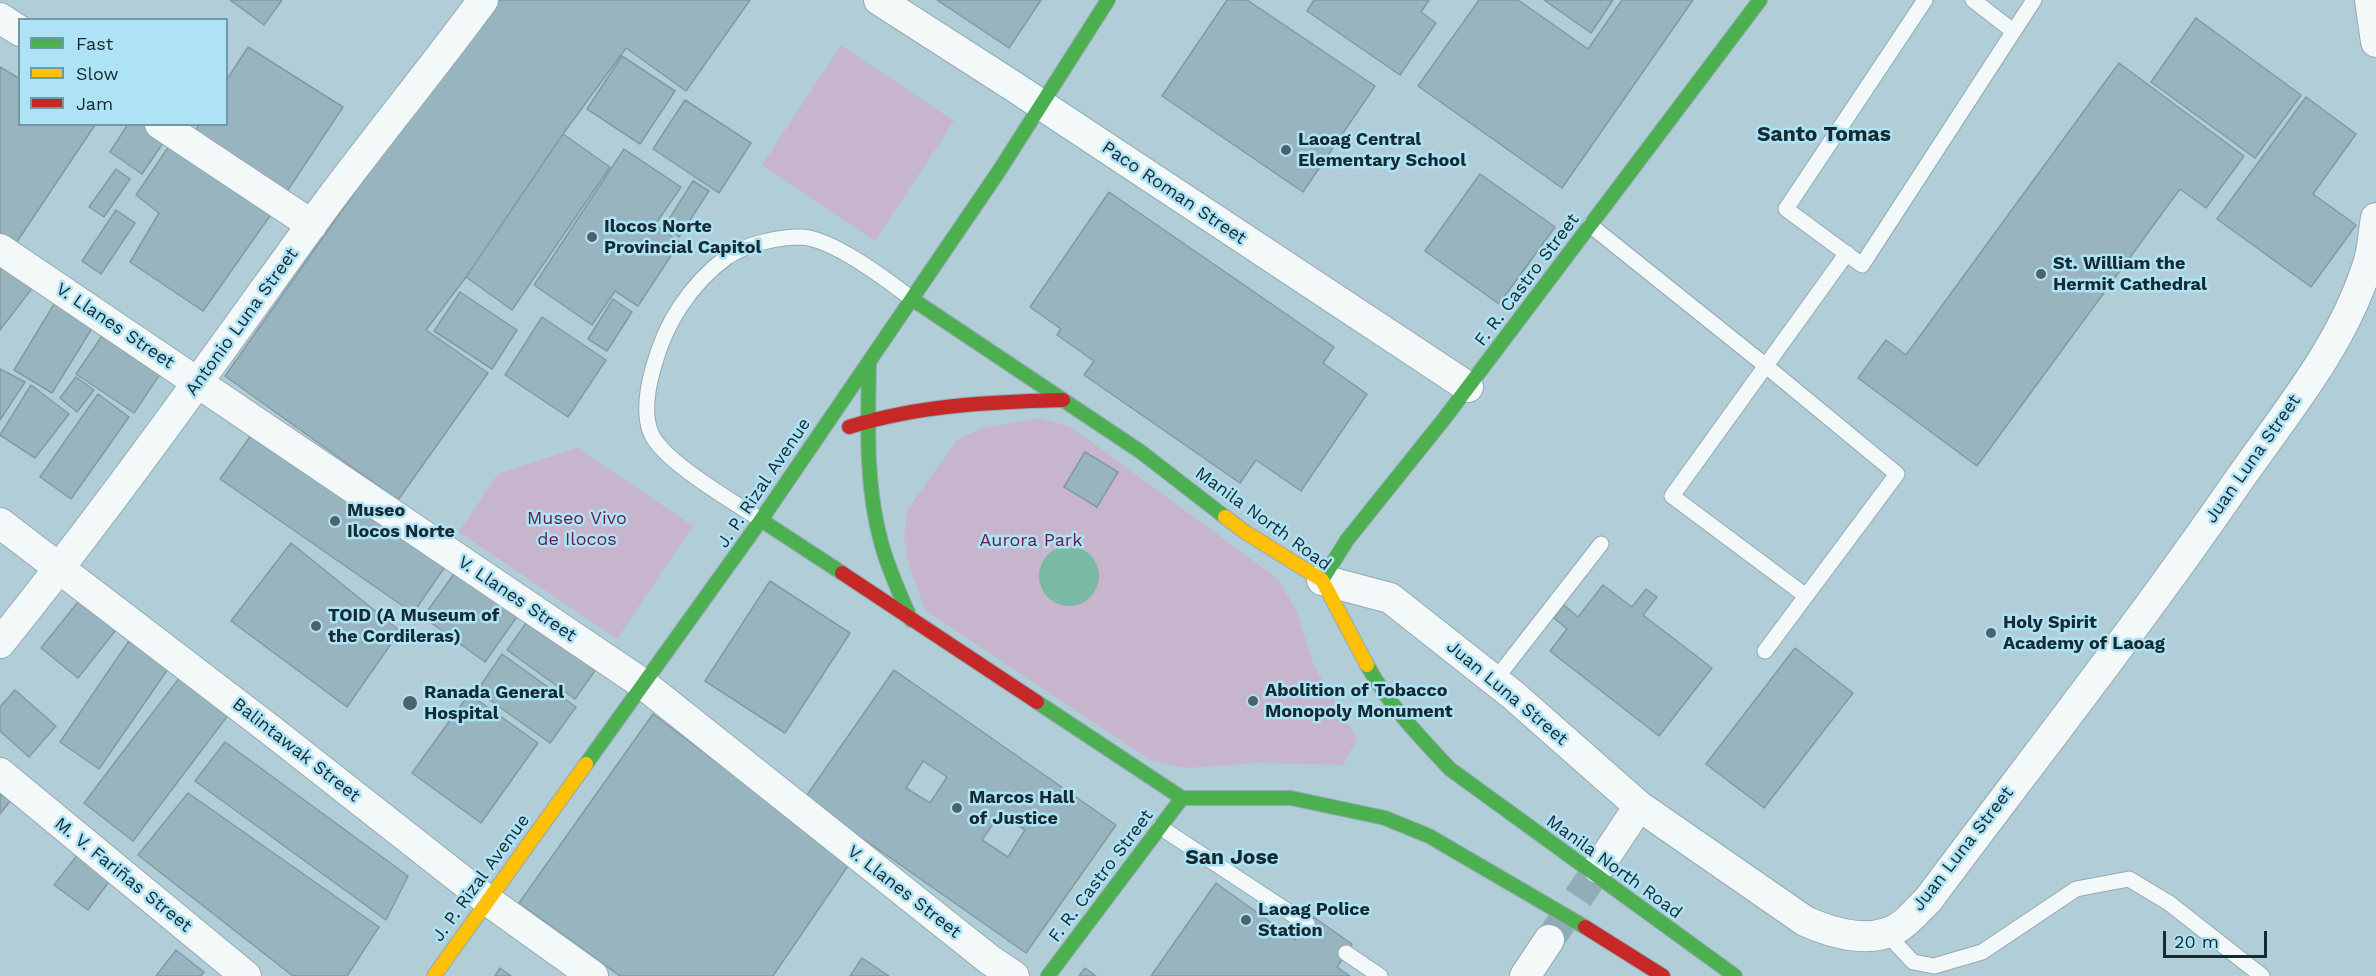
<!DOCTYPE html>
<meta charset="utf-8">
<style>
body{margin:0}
#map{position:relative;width:2376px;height:976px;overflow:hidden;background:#b1cdd8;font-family:"Work Sans",sans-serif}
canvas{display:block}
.legend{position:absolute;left:18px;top:18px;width:210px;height:108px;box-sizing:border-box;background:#aee2f5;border:2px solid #7198a7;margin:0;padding:8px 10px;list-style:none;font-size:18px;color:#152a31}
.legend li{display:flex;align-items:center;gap:12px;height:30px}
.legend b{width:30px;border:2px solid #7198a7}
.scale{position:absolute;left:2163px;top:931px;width:104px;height:27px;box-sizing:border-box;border:3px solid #152a31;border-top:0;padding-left:8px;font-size:18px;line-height:21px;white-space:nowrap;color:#152a31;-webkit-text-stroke:4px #aee2f5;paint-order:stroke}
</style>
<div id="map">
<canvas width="2376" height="976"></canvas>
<ul class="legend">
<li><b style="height:8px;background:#4caf50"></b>Fast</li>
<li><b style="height:8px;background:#ffc107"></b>Slow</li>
<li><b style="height:8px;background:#c62828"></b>Jam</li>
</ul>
<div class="scale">20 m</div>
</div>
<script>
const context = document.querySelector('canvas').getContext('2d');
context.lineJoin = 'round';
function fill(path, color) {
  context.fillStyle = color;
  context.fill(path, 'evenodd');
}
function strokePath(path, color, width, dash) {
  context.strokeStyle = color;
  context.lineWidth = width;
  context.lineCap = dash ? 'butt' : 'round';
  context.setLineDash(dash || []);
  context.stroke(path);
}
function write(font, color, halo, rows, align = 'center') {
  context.font = font + ' "Work Sans",sans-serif';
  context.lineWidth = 5;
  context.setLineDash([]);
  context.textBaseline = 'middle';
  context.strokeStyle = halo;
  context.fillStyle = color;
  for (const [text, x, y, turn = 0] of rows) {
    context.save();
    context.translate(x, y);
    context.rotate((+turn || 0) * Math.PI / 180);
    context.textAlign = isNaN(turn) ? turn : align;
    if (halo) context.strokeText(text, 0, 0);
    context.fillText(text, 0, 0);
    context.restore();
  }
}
fill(new Path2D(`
 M 841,45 L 954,121 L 875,241 L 762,165 Z
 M 1040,418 L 1071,427 L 1278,579 L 1296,610 L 1314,666 L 1357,739 L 1343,765 L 1257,763 L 1187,768 L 1152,761 L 925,610 L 909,565 L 904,537 L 908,509 L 956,441 L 979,429 Z
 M 578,448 L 693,526 L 617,639 L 459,532 L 498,474 Z`), '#c6b5cc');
fill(new Path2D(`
 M1039 576a30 30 0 1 1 60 0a30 30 0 1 1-60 0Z`), '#7abaa4');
const building = new Path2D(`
 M 230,0 L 282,0 L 264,25 Z
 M 491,0 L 750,0 L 686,91 L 626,48 L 563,134 L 466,277 L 426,330 L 488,373 L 398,500 L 225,376 Z
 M 937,0 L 1041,0 L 1009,48 Z
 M 1227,0 L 1247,0 L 1375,86 L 1303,192 L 1162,96 Z
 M 1314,0 L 1429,0 L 1421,12 L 1436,23 L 1400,75 L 1307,11 Z
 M 1479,0 L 1518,0 L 1588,49 L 1622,0 L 1693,0 L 1562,188 L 1418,86 Z
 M 1544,0 L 1613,0 L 1591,33 Z
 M 2196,18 L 2301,95 L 2255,158 L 2151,82 Z
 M 248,47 L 343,107 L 284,196 L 196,130 L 199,124 L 226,124 L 226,81 Z
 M 622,56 L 675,91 L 640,144 L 587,109 Z
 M 2119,63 L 2244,156 L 2206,208 L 2180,189 L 1977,466 L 1858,378 L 1886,340 L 1906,355 Z
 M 0,67 L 20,79 L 20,124 L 95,125 L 12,249 L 0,240 Z
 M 2306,97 L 2356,134 L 2313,194 L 2356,225 L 2311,287 L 2217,219 Z
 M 685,100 L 751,143 L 719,193 L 653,149 Z
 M 128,124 L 155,124 L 169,134 L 142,174 L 110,152 Z
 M 563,134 L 610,167 L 512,310 L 466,277 Z
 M 169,146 L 272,213 L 203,311 L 130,262 L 159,213 L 136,195 Z
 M 624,149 L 681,187 L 655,225 L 680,242 L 638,306 L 615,291 L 592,325 L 534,285 Z
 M 116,169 L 130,179 L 104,217 L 89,207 Z
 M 1480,174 L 1555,227 L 1499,304 L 1425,251 Z
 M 693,181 L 709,191 L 679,237 L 664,227 Z
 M 1109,192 L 1334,347 L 1323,363 L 1367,394 L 1301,491 L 1256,460 L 1240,483 L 1084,375 L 1094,361 L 1057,335 L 1061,329 L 1030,307 Z
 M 116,210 L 135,223 L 101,274 L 82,261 Z
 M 0,266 L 33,287 L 0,330 Z
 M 460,292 L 517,330 L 492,369 L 434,331 Z
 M 613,299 L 632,312 L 607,351 L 588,339 Z
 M 56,301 L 94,325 L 52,393 L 14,370 Z
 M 542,317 L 606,360 L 568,417 L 505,375 Z
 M 104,333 L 162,371 L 134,413 L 76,374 Z
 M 0,369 L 25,382 L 0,420 Z
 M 76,377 L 94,390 L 77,412 L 60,398 Z
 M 31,385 L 69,414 L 35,458 L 0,435 Z
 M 98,394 L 129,417 L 71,499 L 40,477 Z
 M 257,427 L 447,564 L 413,613 L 220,479 Z
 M 1085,452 L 1118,472 L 1097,507 L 1064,487 Z
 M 291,543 L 400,631 L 347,707 L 231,621 Z
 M 459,567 L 521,611 L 485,662 L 423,617 Z
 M 770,581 L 850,633 L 785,733 L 705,681 Z
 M 1603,585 L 1632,607 L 1646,589 L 1657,597 L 1643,615 L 1712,668 L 1659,736 L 1550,651 L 1567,629 L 1554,618 L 1564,605 L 1578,617 Z
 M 82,597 L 119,626 L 78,678 L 41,648 Z
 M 531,616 L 599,665 L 575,699 L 507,650 Z
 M 129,641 L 168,669 L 99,769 L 60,742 Z
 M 1795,648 L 1853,693 L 1764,808 L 1706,764 Z
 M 502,654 L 576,707 L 550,743 L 477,691 Z
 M 894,670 L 1116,825 L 1026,953 L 805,798 ZM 923,761 L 947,777 L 930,803 L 906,788 ZM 1000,814 L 1025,830 L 1008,857 L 982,840 Z
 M 183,673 L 232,710 L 133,841 L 84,803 Z
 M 15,690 L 56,726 L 29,757 L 0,731 L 0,707 Z
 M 469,694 L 538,743 L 481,823 L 412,773 Z
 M 653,714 L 850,863 L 773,976 L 620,976 L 519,903 Z
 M 225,742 L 408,876 L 386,920 L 195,781 Z
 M 188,793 L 379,927 L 347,976 L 293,976 L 138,855 Z
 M 0,794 L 10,801 L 0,814 Z
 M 78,854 L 111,879 L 88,910 L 54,885 Z
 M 1216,883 L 1295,940 L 1312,916 L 1352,944 L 1337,967 L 1350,976 L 1151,976 Z
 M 176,950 L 204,972 L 201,976 L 156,976 Z
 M 862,958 L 889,976 L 850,976 Z
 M 500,968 L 511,976 L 495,976 Z
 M 1085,968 L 1096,976 L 1079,976 Z`);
fill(building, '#97b4bf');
strokePath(building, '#849aa3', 1.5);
strokePath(new Path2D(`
 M 1553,935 L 1598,868`), '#92acb7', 30, [30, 15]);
const lane = new Path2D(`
 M 1925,0 L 1786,209 L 1862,265 L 2034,0
 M 1973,0 L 2013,31
 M 1590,225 L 1766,366 L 1897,474 L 1765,651
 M 761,520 C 734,502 662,461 651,433 C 637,400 661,335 680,307 C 692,289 709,270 727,257 C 746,244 778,237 801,237 C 832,238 887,280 912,299
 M 1806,596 L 1672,496 L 1847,253
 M 1495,680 L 1601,544
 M 1160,827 L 1307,924
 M 1886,933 L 1913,962 L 1934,966 L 1982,952 L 2076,889 L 2129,879 L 2169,903 L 2262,976
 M 1346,953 L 1380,976`);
const street = new Path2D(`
 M 879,0 L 1013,86 L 1468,387
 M 2370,0 L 2376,42
 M 0,18 L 20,31
 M 160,124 L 312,225
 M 0,249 L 643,684 L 990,960 L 1014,976
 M 0,523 L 268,728 L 487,900 L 593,976
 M 1322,580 L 1390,598 L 1513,695 L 1639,806 L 1805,921 C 1832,933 1868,944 1896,929 C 1908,923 1918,909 1928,900 C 2031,762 2138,626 2236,484 C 2284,415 2341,348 2367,267 C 2373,252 2373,234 2376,218
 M 0,643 C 112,504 215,358 320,213 C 373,141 430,72 483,0
 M 0,773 L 246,976
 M 1598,868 L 1639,806
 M 1525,976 L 1549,940`);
const fast = new Path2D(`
 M 912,299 L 1141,452 L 1225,517
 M 869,362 C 868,422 865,484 881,542 C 888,569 900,594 911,620
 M 842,573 L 761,520 L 999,171 L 1108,0
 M 1322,580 L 1347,540 L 1444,419 L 1760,0
 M 1367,665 C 1389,705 1419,736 1450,769 L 1735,976
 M 1037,702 L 1182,798 L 1291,798 L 1385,818 L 1429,836 L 1585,927
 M 586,764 L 761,520
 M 1048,976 L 1182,798`);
const slow = new Path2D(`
 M 1225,517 L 1245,532 L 1322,580 L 1367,665
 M 434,976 L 586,764`);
const jam = new Path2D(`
 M 849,427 C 919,405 990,402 1063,400
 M 842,573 L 1037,702
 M 1585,927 L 1663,976`);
strokePath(lane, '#93aab2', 17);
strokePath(street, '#93aab2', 32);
strokePath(fast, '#93aab2', 16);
strokePath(slow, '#93aab2', 16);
strokePath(jam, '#93aab2', 16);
strokePath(lane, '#f3f8f9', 15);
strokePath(street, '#f3f8f9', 30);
strokePath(fast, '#4caf50', 14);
strokePath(slow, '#ffc107', 14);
strokePath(jam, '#c62828', 14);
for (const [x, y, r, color] of [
 [1286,150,6,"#4c636b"],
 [592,237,6,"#4c636b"],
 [2041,274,6,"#4c636b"],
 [335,521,6,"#4c636b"],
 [316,626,6,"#4c636b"],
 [1991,633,6,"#4c636b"],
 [1253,701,6,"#4c636b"],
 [410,703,8,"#4c636b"],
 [957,808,6,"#4c636b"],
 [1246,920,6,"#4c636b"]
]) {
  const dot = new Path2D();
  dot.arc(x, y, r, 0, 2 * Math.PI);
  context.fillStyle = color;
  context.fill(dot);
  strokePath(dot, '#aee2f5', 2);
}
write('bold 18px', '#152a31', '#aee2f5', [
 ["Laoag Central",1298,140],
 ["Elementary School",1298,161],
 ["Ilocos Norte",604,227],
 ["Provincial Capitol",604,248],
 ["St. William the",2053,264],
 ["Hermit Cathedral",2053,285],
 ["Museo",347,511],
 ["Ilocos Norte",347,532],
 ["TOID (A Museum of",328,616],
 ["the Cordileras)",328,637],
 ["Holy Spirit",2003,623],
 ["Academy of Laoag",2003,644],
 ["Abolition of Tobacco",1265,691],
 ["Monopoly Monument",1265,712],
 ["Ranada General",424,693],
 ["Hospital",424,714],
 ["Marcos Hall",969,798],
 ["of Justice",969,819],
 ["Laoag Police",1258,910],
 ["Station",1258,931]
], 'left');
write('18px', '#152a31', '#aee2f5', [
 ["Paco Roman Street",1174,193,34],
 ["F. R. Castro Street",1527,280,-53],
 ["Antonio Luna Street",242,322,-54],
 ["V. Llanes Street",115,326,34],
 ["Juan Luna Street",2253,459,-55],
 ["J. P. Rizal Avenue",764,483,-56],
 ["Manila North Road",1263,519,36],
 ["V. Llanes Street",517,599,34],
 ["Juan Luna Street",1507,693,40],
 ["Balintawak Street",296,750,38],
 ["Juan Luna Street",1963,849,-52],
 ["Manila North Road",1614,867,36],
 ["M. V. Fariñas Street",123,875,39],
 ["F. R. Castro Street",1101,876,-53],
 ["J. P. Rizal Avenue",481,878,-54],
 ["V. Llanes Street",904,892,38]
]);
write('18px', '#681a4f', '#aee2f5', [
 ["Museo Vivo",577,519],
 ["de Ilocos",577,540],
 ["Aurora Park",1031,541]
]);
write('bold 21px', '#152a31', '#aee2f5', [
 ["Santo Tomas",1824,135],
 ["San Jose",1232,858]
]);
</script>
